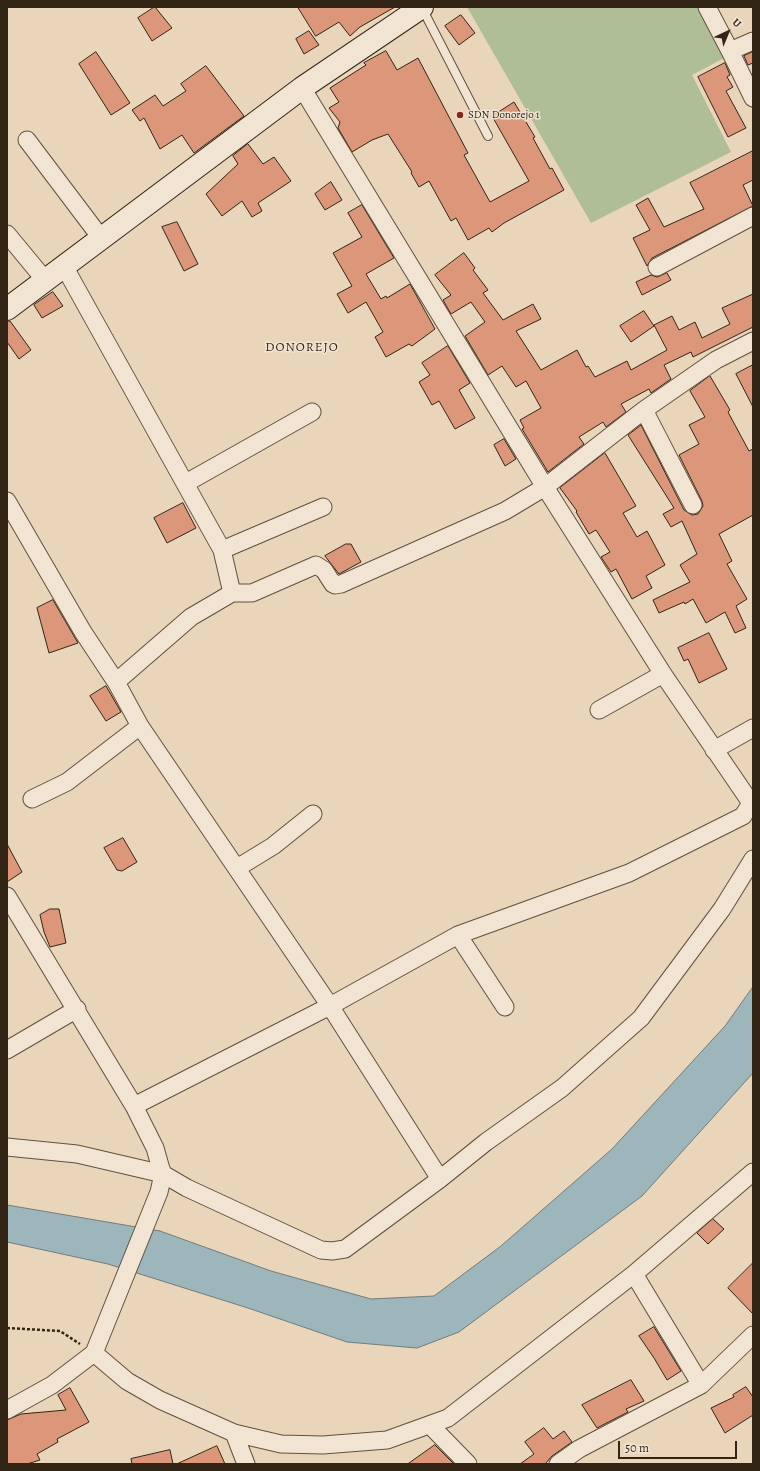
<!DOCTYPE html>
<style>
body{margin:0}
#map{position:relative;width:760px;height:1471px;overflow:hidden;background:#e9d5ba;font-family:Alegreya,serif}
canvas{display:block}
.frame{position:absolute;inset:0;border:8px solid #322515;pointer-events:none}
.north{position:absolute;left:708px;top:12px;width:40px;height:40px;-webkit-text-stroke:3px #f1e4d2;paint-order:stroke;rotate:44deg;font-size:11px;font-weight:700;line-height:16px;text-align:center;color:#322515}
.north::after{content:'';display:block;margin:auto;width:14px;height:18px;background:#322515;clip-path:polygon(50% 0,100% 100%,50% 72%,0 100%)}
.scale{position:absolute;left:618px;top:1441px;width:119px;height:18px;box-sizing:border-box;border:2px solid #322515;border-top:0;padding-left:5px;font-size:12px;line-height:14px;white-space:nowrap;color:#322515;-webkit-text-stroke:3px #f1e4d2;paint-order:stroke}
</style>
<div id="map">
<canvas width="760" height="1471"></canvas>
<div class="frame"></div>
<div class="north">U</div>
<div class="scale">50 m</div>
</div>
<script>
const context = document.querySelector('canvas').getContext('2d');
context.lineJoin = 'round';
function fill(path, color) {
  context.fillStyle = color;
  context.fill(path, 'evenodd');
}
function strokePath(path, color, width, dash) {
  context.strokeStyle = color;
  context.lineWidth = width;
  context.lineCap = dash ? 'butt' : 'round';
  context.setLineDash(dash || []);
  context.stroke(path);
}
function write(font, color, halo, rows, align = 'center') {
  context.font = font + ' Alegreya,serif';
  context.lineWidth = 3;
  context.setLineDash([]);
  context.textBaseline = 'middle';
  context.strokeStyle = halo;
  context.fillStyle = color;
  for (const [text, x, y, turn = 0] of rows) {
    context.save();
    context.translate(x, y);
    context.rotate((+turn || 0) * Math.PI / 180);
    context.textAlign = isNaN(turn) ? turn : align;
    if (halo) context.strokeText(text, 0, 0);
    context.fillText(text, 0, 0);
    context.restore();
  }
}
fill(new Path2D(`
 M 467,7 L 699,7 L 726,57 L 692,75 L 731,152 L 591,223 Z`), '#b0be95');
const water = new Path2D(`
 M 753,987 L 753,1073 L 642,1196 L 459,1332 L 417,1348 L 347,1342 L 248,1308 L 108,1264 L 7,1242 L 7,1205 L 160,1231 L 271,1271 L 371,1299 L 434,1296 L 501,1246 L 612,1149 L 725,1026 Z`);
fill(water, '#9db6bb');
strokePath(water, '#727c79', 1);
const building = new Path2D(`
 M 155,7 L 172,28 L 152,41 L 138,18 Z
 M 298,7 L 395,7 L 360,27 L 350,36 L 339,22 L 316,36 Z
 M 461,15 L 475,33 L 459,45 L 445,26 Z
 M 309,31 L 319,45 L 304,54 L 296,39 Z
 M 386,51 L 397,70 L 418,58 L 468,153 L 464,155 L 490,202 L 529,181 L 492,116 L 514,102 L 535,137 L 533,138 L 550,169 L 552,168 L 564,190 L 504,223 L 492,232 L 489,228 L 468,240 L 456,218 L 451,221 L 429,181 L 419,187 L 411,173 L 412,172 L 388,134 L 372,140 L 352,152 L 338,128 L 340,122 L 329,108 L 339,102 L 330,88 L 366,65 L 364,63 Z
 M 96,52 L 130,103 L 111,115 L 79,64 Z
 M 753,52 L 753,63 L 748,65 L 744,56 Z
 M 725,63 L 730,75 L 727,77 L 733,87 L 726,91 L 746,128 L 728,137 L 698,77 Z
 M 206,66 L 244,116 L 194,153 L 182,135 L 160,149 L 144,118 L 140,121 L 132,110 L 155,95 L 163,106 L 186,91 L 181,84 Z
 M 248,144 L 263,164 L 274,157 L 291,181 L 258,203 L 262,211 L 252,217 L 242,201 L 222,216 L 206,194 L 238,164 L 233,156 Z
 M 753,151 L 753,180 L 743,185 L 753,206 L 652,258 L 647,266 L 633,238 L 650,230 L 636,205 L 648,198 L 664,227 L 704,209 L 690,183 Z
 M 331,182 L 342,200 L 325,210 L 315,194 Z
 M 362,205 L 394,258 L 366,274 L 381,299 L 386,296 L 387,298 L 410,284 L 435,329 L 412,346 L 409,344 L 386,357 L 375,337 L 383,332 L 366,302 L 348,313 L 337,294 L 352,286 L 333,253 L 362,237 L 348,213 Z
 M 177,222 L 198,264 L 184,271 L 162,227 Z
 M 464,253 L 475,268 L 473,270 L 488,290 L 483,293 L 503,320 L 533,304 L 541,319 L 516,331 L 541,370 L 577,350 L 586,367 L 588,366 L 595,377 L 627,361 L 631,370 L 667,350 L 654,325 L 672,316 L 679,330 L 695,322 L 702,338 L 730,324 L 722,308 L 753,294 L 753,327 L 693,357 L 691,352 L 664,365 L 671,379 L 651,393 L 649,389 L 621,404 L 626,412 L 606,427 L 603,422 L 579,437 L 584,444 L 548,472 L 522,429 L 524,428 L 520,420 L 541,408 L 526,381 L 516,387 L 502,366 L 488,375 L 465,336 L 485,322 L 471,302 L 451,314 L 443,300 L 451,295 L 435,275 Z
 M 667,273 L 671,280 L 642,295 L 636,282 L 651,275 L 657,277 Z
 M 53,292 L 63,306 L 42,318 L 34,305 Z
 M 644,311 L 654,326 L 631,342 L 620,326 Z
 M 7,321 L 10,321 L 31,350 L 19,359 L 7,342 Z
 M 448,346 L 470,383 L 459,390 L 475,418 L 455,429 L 439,401 L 432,405 L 419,382 L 430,375 L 422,363 Z
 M 753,365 L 753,407 L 736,374 Z
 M 710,376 L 730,410 L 728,412 L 749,451 L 753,449 L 753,515 L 719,534 L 732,561 L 727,564 L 747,599 L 736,606 L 746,628 L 735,633 L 725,612 L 706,623 L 693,599 L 685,604 L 684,602 L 659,613 L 653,600 L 690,582 L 680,565 L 697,554 L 682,521 L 671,527 L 663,514 L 674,508 L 628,435 L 641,425 L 684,510 L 692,515 L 698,514 L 703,506 L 702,501 L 679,455 L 699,444 L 689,425 L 705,417 L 690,391 Z
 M 504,439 L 516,459 L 505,466 L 494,445 Z
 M 605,453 L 636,506 L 623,513 L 637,537 L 647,531 L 665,565 L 646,576 L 652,588 L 632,599 L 616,569 L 611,572 L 601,557 L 610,552 L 596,530 L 589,534 L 576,512 L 577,511 L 560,488 Z
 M 183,503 L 196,528 L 167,543 L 154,518 Z
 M 346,544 L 351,544 L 361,562 L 339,574 L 325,556 Z
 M 53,600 L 78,643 L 49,653 L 37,608 Z
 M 709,633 L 727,669 L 699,683 L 688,659 L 684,661 L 678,648 Z
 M 106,686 L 121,712 L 106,721 L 90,696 Z
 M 123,838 L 137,862 L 122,871 L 117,870 L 104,848 Z
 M 7,844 L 22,872 L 7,882 Z
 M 50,909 L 59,909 L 66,943 L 50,947 L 44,932 L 40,915 Z
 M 713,1219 L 724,1229 L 708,1244 L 697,1233 Z
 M 753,1263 L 753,1314 L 728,1288 Z
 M 654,1327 L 681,1371 L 667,1380 L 654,1358 L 639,1336 Z
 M 631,1380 L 644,1401 L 626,1409 L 628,1412 L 597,1428 L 582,1405 Z
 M 746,1387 L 753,1397 L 753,1415 L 725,1433 L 711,1408 L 734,1397 L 733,1395 Z
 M 70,1388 L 89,1422 L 57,1439 L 58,1442 L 37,1454 L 40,1460 L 27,1464 L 7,1464 L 7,1420 L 21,1414 L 66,1410 L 58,1395 Z
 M 544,1428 L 553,1439 L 564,1431 L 572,1442 L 552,1456 L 545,1464 L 520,1464 L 534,1454 L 525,1442 Z
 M 435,1445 L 454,1464 L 408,1464 Z
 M 217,1446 L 225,1464 L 177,1464 Z
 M 170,1450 L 173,1464 L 132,1464 L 131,1459 Z`);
fill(building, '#dc967a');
strokePath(building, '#322515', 1);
const lane = new Path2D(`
 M 422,8 L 488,136`);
const street = new Path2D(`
 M 707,7 L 730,51 L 753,98
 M 730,51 L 753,41
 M 302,88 L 545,487 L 663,674 L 751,803 L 743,816 L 629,873 L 458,935 L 330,1006 L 440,1179
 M 27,140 L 101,238
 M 7,234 L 45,280
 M 64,266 L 222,550 L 232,593 L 191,617 L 116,682
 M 657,267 L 753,216
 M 644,410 L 693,505
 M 186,483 L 312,412
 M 7,501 L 83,632 L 116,682 L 140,726 L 330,1006 L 134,1106
 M 222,550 L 323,507
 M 232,593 L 252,593 L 316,565 L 324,570 L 333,584 L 335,585 L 341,584 L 505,511 L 545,487 L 644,410 L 716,360 L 753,341
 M 599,710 L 663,674
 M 714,750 L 753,728
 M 32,799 L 67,782 L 140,726
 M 237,868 L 273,846 L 313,814
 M 7,896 L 134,1106 L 155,1148 L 161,1169 L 163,1174 L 159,1192 L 94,1353
 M 458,935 L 505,1007
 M 7,1050 L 77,1009
 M 7,1147 L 77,1154 L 163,1174 L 187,1188 L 321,1250 L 332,1251 L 345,1249 L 440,1179 L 486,1142 L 562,1088 L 641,1018 L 722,909 L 753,859
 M 634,1274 L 701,1385
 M 7,1410 L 52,1385 L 94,1353 L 127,1381 L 160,1400 L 234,1433 L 281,1444 L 323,1445 L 387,1440 L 448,1418 L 634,1274 L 753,1172
 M 430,1425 L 468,1464
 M 234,1433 L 246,1464
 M 558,1464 L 579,1449 L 701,1385 L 753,1335`);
const secondary = new Path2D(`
 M 7,309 L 302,88 L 422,7`);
strokePath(lane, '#60513e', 10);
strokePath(street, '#60513e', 19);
strokePath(secondary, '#322515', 24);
strokePath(new Path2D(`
 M 7,1328 L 60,1331 L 80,1344`), '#322515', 2.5, [3, 2]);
strokePath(lane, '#f1e4d2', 8);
strokePath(street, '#f1e4d2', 17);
strokePath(secondary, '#f1e4d2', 22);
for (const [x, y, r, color] of [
 [460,115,4,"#8f2418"]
]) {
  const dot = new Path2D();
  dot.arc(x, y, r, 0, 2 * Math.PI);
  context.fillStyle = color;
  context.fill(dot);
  strokePath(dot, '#f1e4d2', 1.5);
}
write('11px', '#322515', '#f1e4d2', [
 ["SDN Donorejo 1",468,115]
], 'left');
context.letterSpacing = '1px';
write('13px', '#322515', '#f1e4d2', [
 ["DONOREJO",302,348]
]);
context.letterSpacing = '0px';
</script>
